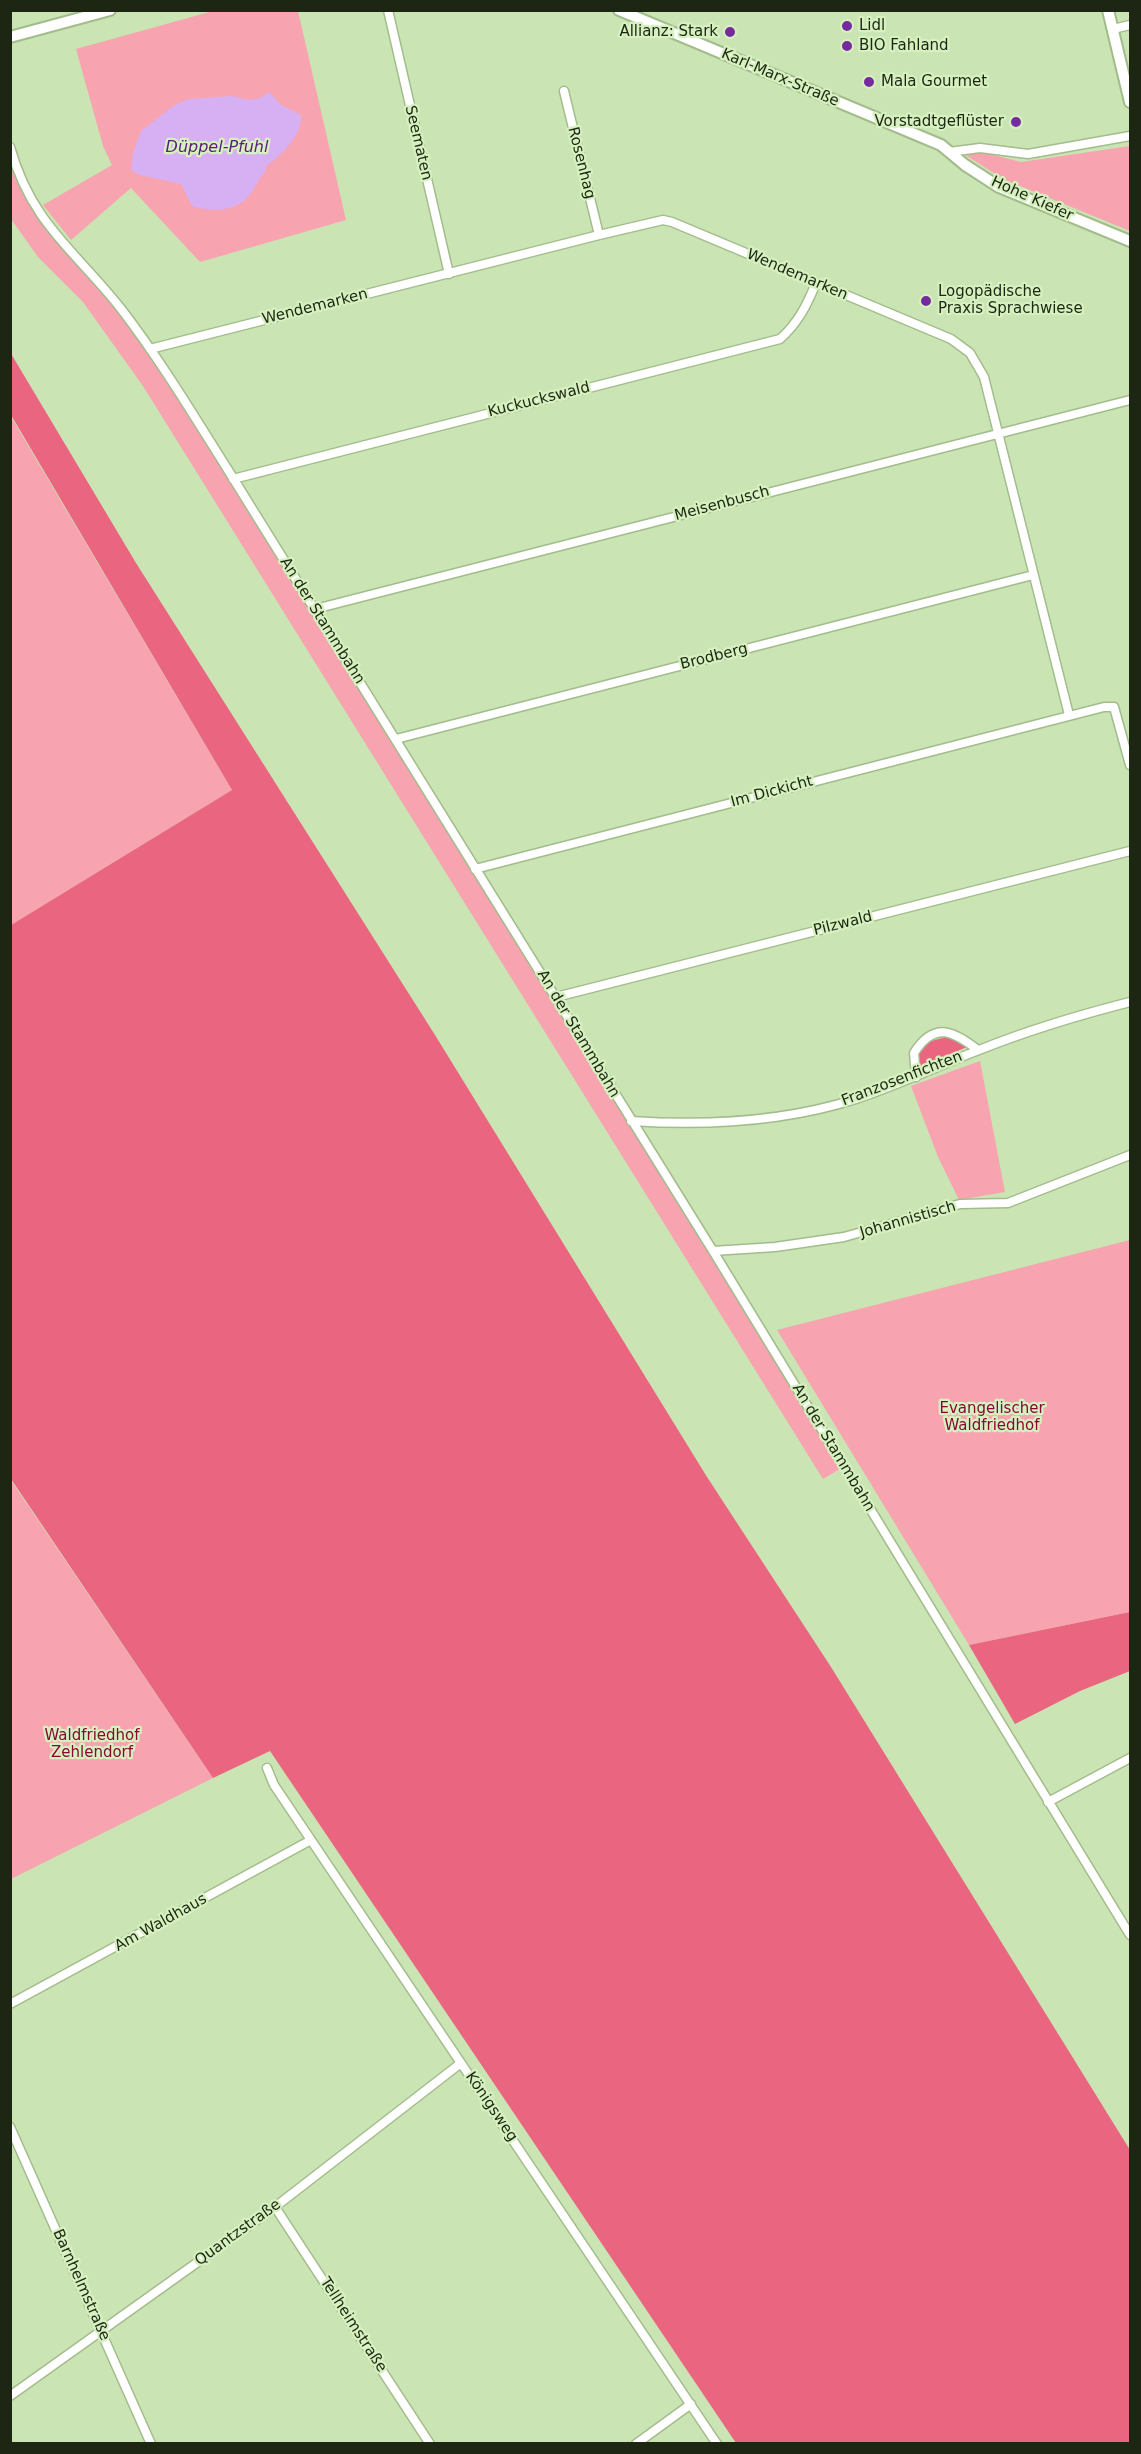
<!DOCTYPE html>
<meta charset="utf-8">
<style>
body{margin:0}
#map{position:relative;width:1141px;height:2454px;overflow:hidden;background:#cae4b3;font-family:"DejaVu Sans",sans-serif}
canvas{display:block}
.frame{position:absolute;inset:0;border:12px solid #1c2613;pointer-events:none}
</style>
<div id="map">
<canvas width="1141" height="2454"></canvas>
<div class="frame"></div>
</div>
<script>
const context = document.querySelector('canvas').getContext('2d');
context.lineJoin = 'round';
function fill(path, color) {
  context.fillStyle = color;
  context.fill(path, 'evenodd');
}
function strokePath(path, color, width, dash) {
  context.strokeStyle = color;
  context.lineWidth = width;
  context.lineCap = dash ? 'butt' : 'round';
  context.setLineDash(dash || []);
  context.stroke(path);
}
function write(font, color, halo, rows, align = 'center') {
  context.font = font + ' "DejaVu Sans",sans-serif';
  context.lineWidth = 4.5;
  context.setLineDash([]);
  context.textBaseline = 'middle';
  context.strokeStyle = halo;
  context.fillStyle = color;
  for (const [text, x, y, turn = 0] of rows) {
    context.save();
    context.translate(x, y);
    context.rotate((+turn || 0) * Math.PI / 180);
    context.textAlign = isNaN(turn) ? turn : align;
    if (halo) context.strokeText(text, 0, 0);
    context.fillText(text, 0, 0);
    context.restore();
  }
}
fill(new Path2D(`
 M 213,11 L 298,11 L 346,220 L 200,262 L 131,188 L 71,240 L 43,205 L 112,165 L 103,146 L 76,49 Z
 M 1130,146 L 1130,231 L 1003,179 L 964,154 L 965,152 L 982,152 L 1021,162 Z
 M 10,147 L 27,194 L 150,349 L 845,1466 L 823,1479 L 143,386 L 83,302 L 38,257 L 11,219 Z
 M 10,415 L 232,790 L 11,925 L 10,925 Z
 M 980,1061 L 1005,1192 L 959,1200 L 938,1157 L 911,1086 Z
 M 1130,1240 L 1130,1612 L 969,1645 L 777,1330 Z
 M 10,1479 L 213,1778 L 11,1879 L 10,1879 Z`), '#f7a4b0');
fill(new Path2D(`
 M 10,352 L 136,563 L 435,1035 L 707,1477 L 831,1667 L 1130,2150 L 1130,2443 L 736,2443 L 270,1751 L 213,1778 L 11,1479 L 11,925 L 232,790 L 11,415 Z
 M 946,1037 L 960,1039 L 967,1047 L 917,1068 L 918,1051 L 931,1041 Z
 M 1130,1612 L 1130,1671 L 1080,1691 L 1015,1724 L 969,1645 Z`), '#ea657f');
fill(new Path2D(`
 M 269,92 L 281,105 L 301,115 C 302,136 281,156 265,167 L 266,171 C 259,178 258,182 253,190 C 241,212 212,213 192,206 L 181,184 L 140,175 L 131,170 L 133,153 L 141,131 L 173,106 L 189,99 L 232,96 L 250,100 L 260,98 Z`), '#d7b0f3');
const minor = new Path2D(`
 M 388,10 L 449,274
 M 1113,29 L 1130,25
 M 564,91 L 599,235
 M 10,147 C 32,225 76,251 122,310 C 161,361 194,416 228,470 L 713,1251 L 1130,1935
 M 949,152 L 980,148 L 1028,154 L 1130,136
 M 150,349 L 599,235 L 663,220 L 672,222 L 951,339 L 970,353 L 984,377 L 1069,715
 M 233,479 L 780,339 C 798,323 807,305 816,283
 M 315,609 L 1130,400
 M 396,739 L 1033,575
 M 475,869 L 1104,707 L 1114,707 L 1130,765
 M 556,997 L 1130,851
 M 916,1077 L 914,1053 C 935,1020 954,1032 978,1050
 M 631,1121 C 707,1126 784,1122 856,1099 C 898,1085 938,1066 979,1050 C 1029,1030 1079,1015 1130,1002
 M 713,1251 L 775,1247 L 844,1237 L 960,1204 L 1008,1203 L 1130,1155
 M 267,1768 L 274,1785 L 717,2444
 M 1048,1802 L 1130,1758
 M 10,2004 L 311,1840
 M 10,2127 L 151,2444
 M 275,2207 L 430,2444
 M 10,2396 L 275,2207 L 461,2063
 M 636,2444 L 691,2404`);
const tertiary = new Path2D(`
 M 619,10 L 941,145 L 965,165 L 999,187 L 1130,241
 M 1108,10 L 1130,102
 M 10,37 L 110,10`);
strokePath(minor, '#a3bc8c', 11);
strokePath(tertiary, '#a3bc8c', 14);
strokePath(minor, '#fff', 8);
strokePath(tertiary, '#fff', 10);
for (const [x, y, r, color] of [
 [847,26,6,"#752b9d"],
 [730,32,6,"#752b9d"],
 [847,46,6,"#752b9d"],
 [869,82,6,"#752b9d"],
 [1016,122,6,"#752b9d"],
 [926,301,6,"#752b9d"]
]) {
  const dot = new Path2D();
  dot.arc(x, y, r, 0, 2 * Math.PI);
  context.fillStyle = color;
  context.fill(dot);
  strokePath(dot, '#d6f1bf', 2);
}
write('15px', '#1c2613', '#d6f1bf', [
 ["Lidl",859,26],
 ["Allianz: Stark",718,32,"right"],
 ["BIO Fahland",859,46],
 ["Mala Gourmet",881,82],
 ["Vorstadtgeflüster",1004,122,"right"],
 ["Logopädische",938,292],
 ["Praxis Sprachwiese",938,309]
], 'left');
write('15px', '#1c2613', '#d6f1bf', [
 ["Karl-Marx-Straße",780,78,23],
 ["Seematen",418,143,77],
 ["Rosenhag",581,163,76],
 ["Hohe Kiefer",1032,199,24],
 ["Wendemarken",797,275,23],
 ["Wendemarken",315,307,-14],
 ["Kuckuckswald",539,400,-14],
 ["Meisenbusch",722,504,-15],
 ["An der Stammbahn",322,621,58],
 ["Brodberg",714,657,-14],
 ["Im Dickicht",772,792,-15],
 ["Pilzwald",843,924,-14],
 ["An der Stammbahn",578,1034,59],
 ["Franzosenfichten",902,1079,-21],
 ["Johannistisch",908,1220,-16],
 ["An der Stammbahn",833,1448,59],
 ["Am Waldhaus",161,1923,-29],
 ["Königsweg",491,2107,56],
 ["Quantzstraße",238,2233,-36],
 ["Barnhelmstraße",81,2285,66],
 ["Tellheimstraße",353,2325,57]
]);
write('15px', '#880734', '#d6f1bf', [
 ["Evangelischer",992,1409],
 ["Waldfriedhof",992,1426],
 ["Waldfriedhof",92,1736],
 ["Zehlendorf",92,1753]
]);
write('italic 16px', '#5b1c7d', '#d6f1bf', [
 ["Düppel-Pfuhl",217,148]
]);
</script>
